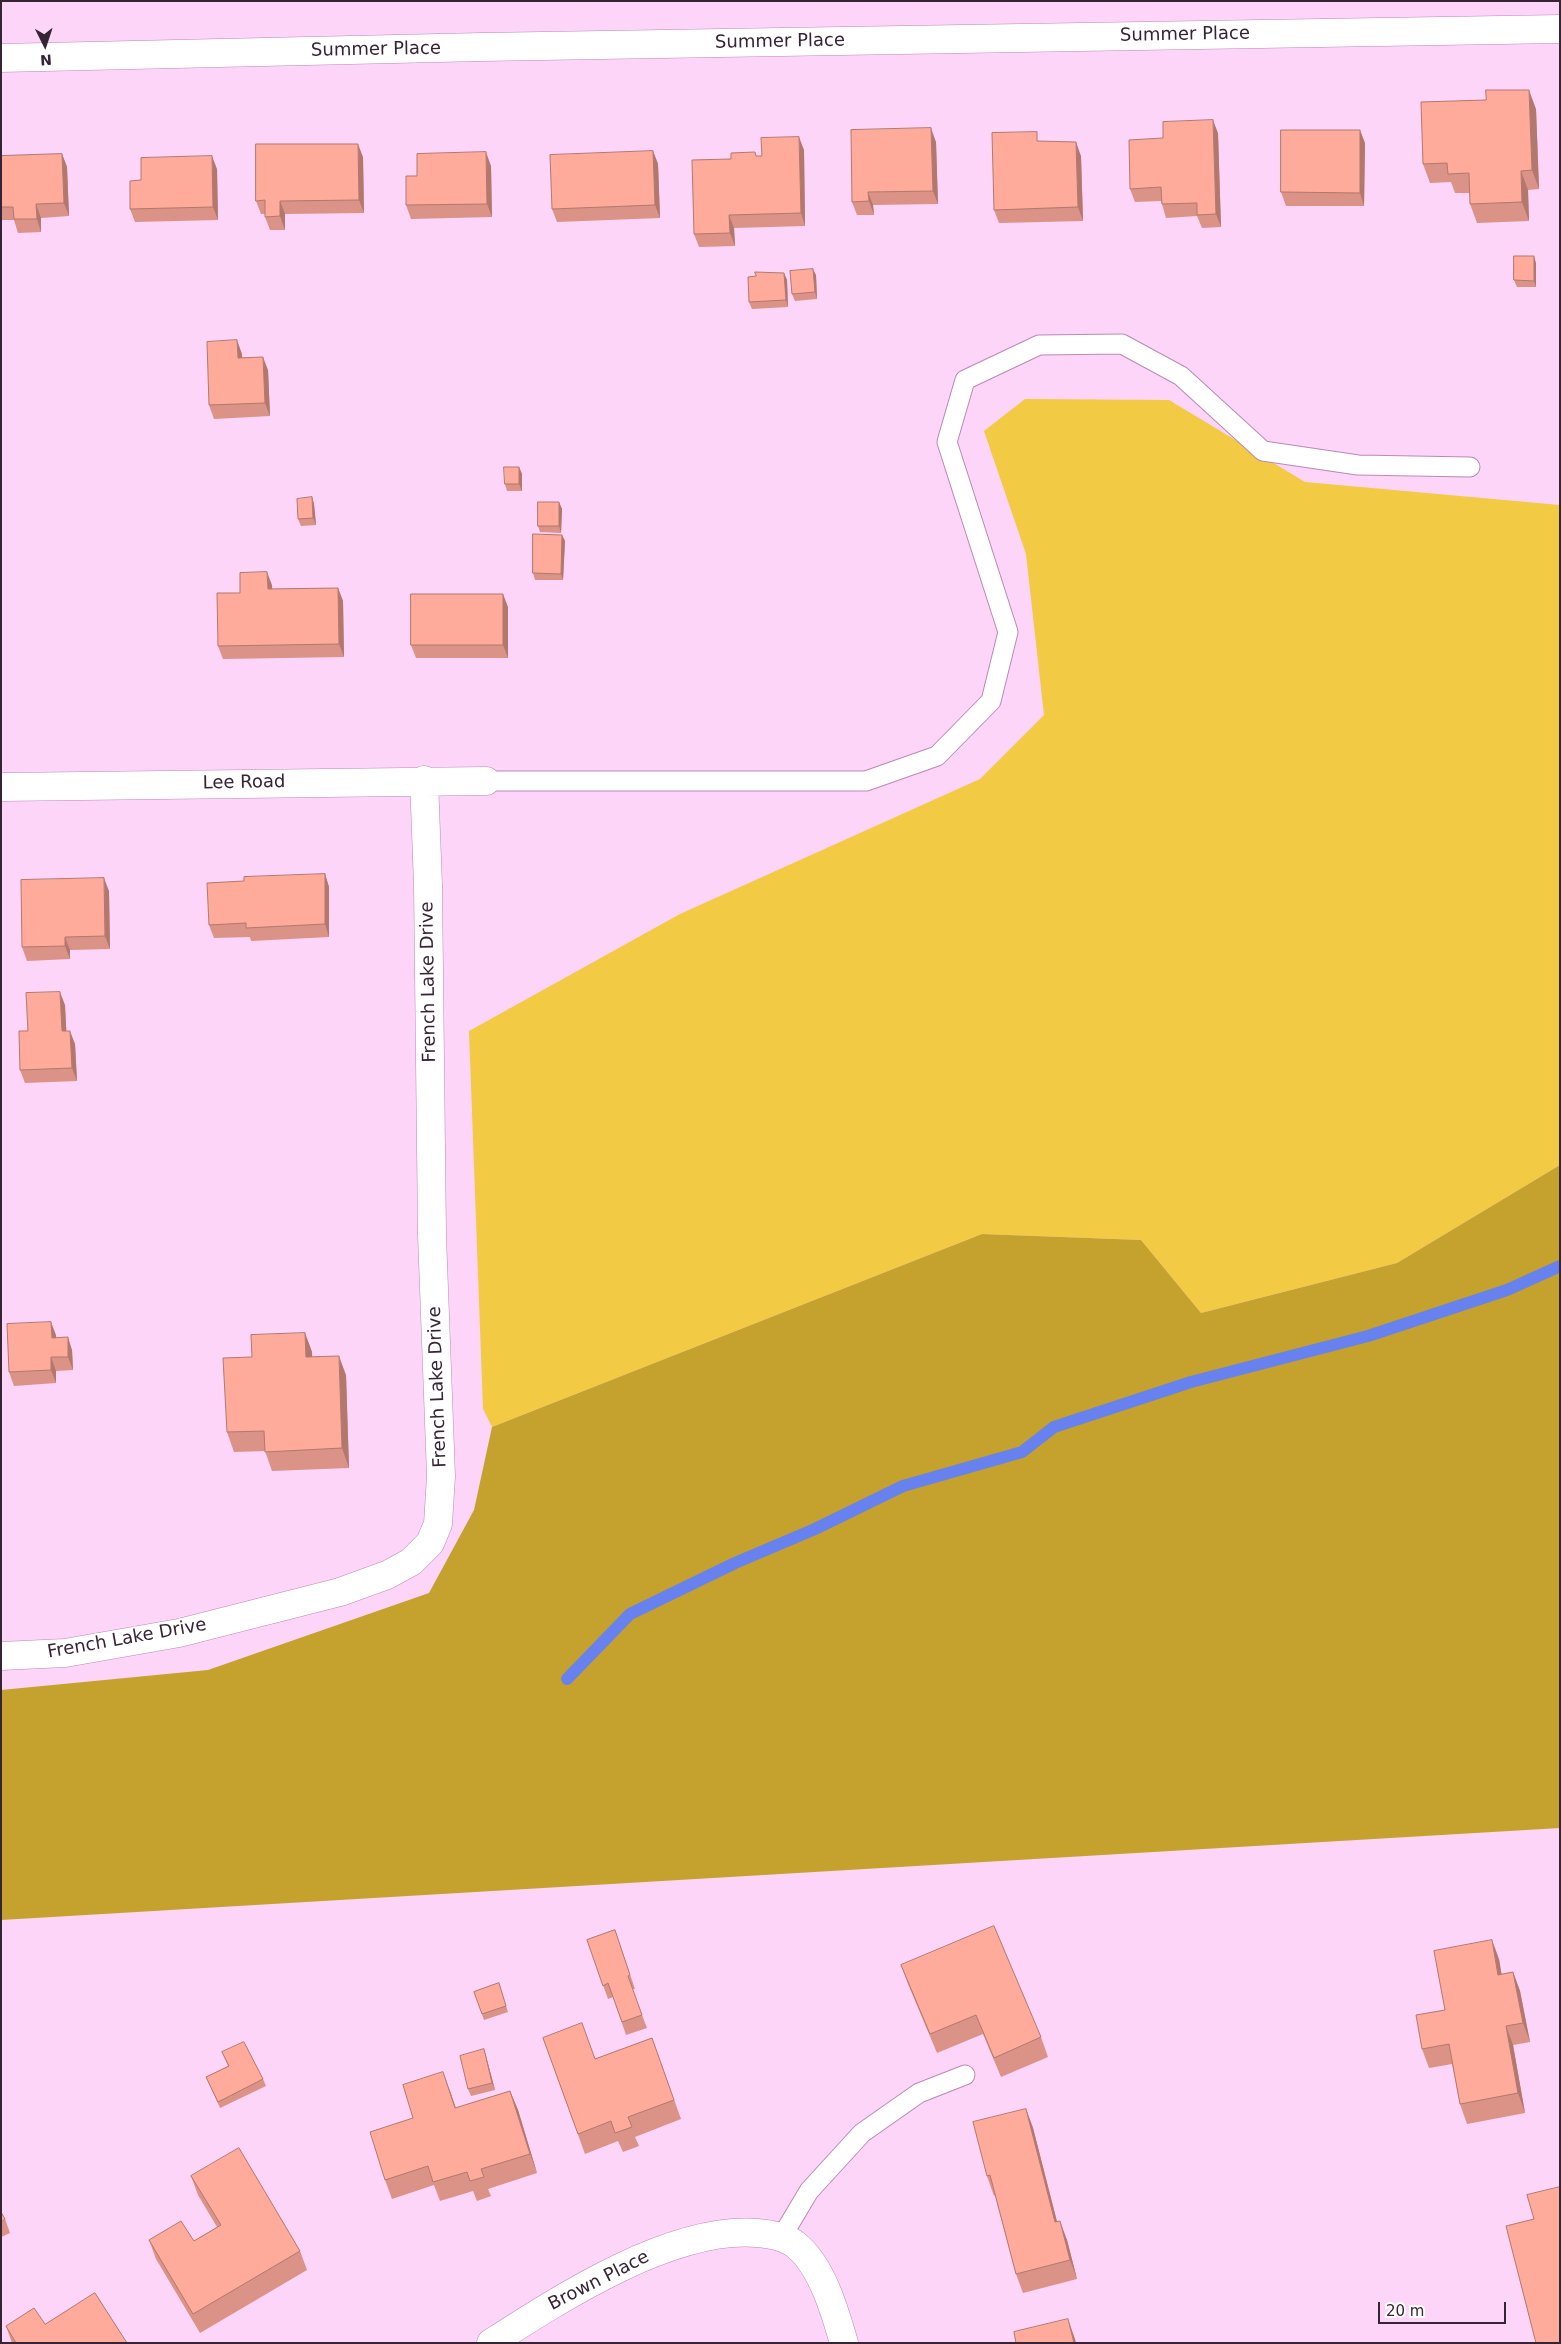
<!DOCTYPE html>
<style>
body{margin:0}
#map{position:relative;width:1561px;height:2344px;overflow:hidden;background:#fdd5f8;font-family:"DejaVu Sans",sans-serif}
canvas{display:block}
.frame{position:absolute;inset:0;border:2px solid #362333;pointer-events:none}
.north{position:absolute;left:20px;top:20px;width:50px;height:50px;-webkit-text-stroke:4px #fff;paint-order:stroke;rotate:176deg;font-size:14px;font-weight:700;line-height:20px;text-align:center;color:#362333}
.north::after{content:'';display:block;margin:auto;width:18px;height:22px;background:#362333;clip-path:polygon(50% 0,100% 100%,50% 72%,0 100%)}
.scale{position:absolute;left:1378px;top:2302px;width:128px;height:22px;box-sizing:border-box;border:2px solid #362333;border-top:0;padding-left:6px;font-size:15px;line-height:18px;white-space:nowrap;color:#362333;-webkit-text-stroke:4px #fff;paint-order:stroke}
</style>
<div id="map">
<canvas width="1561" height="2344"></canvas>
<div class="frame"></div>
<div class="north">N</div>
<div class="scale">20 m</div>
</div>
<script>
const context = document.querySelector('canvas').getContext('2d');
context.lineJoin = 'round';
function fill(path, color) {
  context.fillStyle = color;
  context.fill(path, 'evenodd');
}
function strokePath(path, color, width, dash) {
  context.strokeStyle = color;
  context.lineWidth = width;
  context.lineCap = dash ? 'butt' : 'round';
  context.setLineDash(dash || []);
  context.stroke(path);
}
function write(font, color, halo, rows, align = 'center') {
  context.font = font + ' "DejaVu Sans",sans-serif';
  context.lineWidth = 4;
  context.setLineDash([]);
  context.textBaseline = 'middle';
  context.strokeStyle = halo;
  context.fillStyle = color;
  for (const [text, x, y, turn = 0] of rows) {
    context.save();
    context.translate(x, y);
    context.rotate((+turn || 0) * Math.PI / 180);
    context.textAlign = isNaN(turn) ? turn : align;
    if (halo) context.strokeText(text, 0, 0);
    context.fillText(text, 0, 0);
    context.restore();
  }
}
fill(new Path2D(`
 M 1025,399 L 1169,400 L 1305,482 L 1560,505 L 1560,1165 L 1397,1263 L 1201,1313 L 1141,1240 L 982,1234 L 492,1427 L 483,1409 L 469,1031 L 680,914 L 980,779 L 1044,715 L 1026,554 L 984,431 Z`), '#f3ca44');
fill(new Path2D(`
 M 1560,1165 L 1560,1828 L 1,1920 L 1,1690 L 208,1670 L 429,1593 L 474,1510 L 492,1427 L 982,1234 L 1141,1240 L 1201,1313 L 1397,1263 Z`), '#c5a12d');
strokePath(new Path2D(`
 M 567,1679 L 630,1614 L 735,1563 L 815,1529 L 903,1486 L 1022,1452 L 1054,1427 L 1191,1382 L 1368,1336 L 1507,1290 L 1560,1266`), '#6781ef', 12);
const service = new Path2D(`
 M 486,781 L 866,781 L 937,756 L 991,701 L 1008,632 L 947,442 L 965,380 L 1039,345 L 1122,344 L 1181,376 L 1263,451 L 1358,465 L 1470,467
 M 781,2238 L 809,2191 L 862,2133 L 919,2093 L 965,2075`);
const minor = new Path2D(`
 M 1,58 L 482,47 L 1560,29
 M 1,787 L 486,781
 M 1,1656 L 65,1653 L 179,1633 L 340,1592 L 387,1575 L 411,1562 L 430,1543 L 438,1524 L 441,1476 L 432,1235 L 428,885 L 424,780
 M 491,2343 C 561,2298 672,2226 757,2233 C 770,2234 786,2237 796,2245 C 822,2266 835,2312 844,2343`);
strokePath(service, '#b98ab3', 21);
strokePath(minor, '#b98ab3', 29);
strokePath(service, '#fff', 19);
strokePath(minor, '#fff', 28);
fill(new Path2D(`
 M 1536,109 L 1539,189 L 1528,190 L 1529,221 L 1477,223 L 1470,204 L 1470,193 L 1455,193 L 1451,182 L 1430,183 L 1423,164 Z
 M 1218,133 L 1221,227 L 1202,228 L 1197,216 L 1166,218 L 1162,204 L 1161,201 L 1135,202 L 1130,189 Z
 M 1040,141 L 1081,156 L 1083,221 L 999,223 L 994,210 Z
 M 936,142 L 938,204 L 873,205 L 874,215 L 857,215 L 852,202 Z
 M 1365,143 L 1364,206 L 1286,206 L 1281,192 Z
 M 804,150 L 805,226 L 734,228 L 735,246 L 699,247 L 694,234 L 731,159 L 757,156 L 762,156 Z
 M 653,151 L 658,164 L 660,218 L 557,222 L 552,209 Z
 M 62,154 L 67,167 L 69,216 L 41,218 L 41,232 L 18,233 L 14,220 L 1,220 L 1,156 Z
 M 363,157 L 364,213 L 285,214 L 285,230 L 270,230 L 265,217 L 265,214 L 261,214 L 256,201 Z
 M 491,166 L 492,217 L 411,219 L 406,205 L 417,176 Z
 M 217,169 L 218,220 L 135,222 L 130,209 L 141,180 Z
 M 1536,263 L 1536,287 L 1517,287 L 1514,280 Z
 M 784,273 L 787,280 L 788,307 L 752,309 L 749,302 Z
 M 816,275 L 817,299 L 795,301 L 792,294 Z
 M 242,354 L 242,358 L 268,370 L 270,416 L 214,419 L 209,405 Z
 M 519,467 L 522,474 L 522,491 L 507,491 L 505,484 Z
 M 312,497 L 314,504 L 316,525 L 301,526 L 298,519 Z
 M 559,502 L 562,509 L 561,533 L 540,532 L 538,526 Z
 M 562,535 L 565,541 L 563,580 L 535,580 L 533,573 Z
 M 272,585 L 272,589 L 338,588 L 343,601 L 344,657 L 223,659 L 218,646 L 240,593 Z
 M 508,607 L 508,658 L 416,658 L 411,645 Z
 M 325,874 L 329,887 L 329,937 L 251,941 L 250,937 L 214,938 L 209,925 L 244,881 Z
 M 109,891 L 110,949 L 70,950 L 70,959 L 27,961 L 22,947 Z
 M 65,1005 L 66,1031 L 75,1044 L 77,1081 L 25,1083 L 20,1070 L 28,1031 Z
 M 305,1333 L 312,1352 L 312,1357 L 346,1375 L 349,1468 L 272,1471 L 265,1451 L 234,1452 L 227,1432 L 252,1357 Z
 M 56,1335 L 56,1338 L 72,1350 L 73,1370 L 56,1371 L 56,1383 L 14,1386 L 9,1372 Z
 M 615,1930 L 635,1989 L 632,1989 L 647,2028 L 626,2035 L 613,1997 L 608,1999 L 587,1940 Z
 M 1499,1959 L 1501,1974 L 1513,1972 L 1520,1991 L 1530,2042 L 1513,2045 L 1525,2113 L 1467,2124 L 1460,2104 L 1452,2064 L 1429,2068 L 1422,2049 L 1445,2010 Z
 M 901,1965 L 1041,2037 L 1048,2057 L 1001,2077 L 983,2034 L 937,2053 L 908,1984 Z
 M 499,1983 L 508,2012 L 484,2020 L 474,1992 Z
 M 543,2038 L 595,2059 L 652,2038 L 681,2119 L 635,2137 L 639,2146 L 623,2152 L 618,2141 L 585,2154 Z
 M 484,2049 L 495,2090 L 471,2096 L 468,2089 Z
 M 222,2052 L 263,2079 L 266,2086 L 220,2108 L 206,2077 L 228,2066 Z
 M 450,2091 L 456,2108 L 510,2091 L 518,2110 L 537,2173 L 488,2189 L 491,2196 L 477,2201 L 473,2191 L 440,2201 L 434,2185 L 392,2199 L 385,2180 L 413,2118 Z
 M 1026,2109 L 1033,2128 L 1057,2222 L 1067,2240 L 1077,2279 L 1023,2293 L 1016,2274 L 995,2195 L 994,2196 L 987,2176 Z
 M 191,2176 L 300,2251 L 307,2270 L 200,2333 L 156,2259 L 149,2240 L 194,2241 L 217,2227 L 198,2195 Z
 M 1,2212 L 5,2219 L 10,2233 L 1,2237 Z
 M 45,2324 L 127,2343 L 12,2343 L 6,2326 Z`), '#da9386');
fill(new Path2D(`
 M 1529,90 L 1536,109 L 1539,189 L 1532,170 Z
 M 1213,120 L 1218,133 L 1221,227 L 1216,214 Z
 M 931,128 L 936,142 L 938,204 L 933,191 Z
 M 1360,130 L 1365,143 L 1364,206 L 1360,193 Z
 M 799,137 L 804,150 L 805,226 L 801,213 Z
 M 1076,142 L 1081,156 L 1083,221 L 1078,207 Z
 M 358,144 L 363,157 L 364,213 L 359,200 Z
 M 653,151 L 658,164 L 660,218 L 655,205 Z
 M 486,152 L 491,166 L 492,217 L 487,204 Z
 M 62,154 L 67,167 L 69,216 L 64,203 Z
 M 212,156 L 217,169 L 218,220 L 213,207 Z
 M 1521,171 L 1528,190 L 1529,221 L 1522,202 Z
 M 868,192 L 873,205 L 874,215 L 869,201 Z
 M 280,201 L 285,214 L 285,230 L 280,216 Z
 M 36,204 L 41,218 L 41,232 L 37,219 Z
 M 729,215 L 734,228 L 735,246 L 730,233 Z
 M 1534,256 L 1536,263 L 1536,287 L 1534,281 Z
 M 813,269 L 816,275 L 817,299 L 815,292 Z
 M 784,273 L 787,280 L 788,307 L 786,300 Z
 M 237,340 L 242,354 L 243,371 L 238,358 Z
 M 263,357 L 268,370 L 270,416 L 265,403 Z
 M 519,467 L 522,474 L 522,491 L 519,484 Z
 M 312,497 L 314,504 L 316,525 L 313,518 Z
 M 559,502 L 562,509 L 561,533 L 559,526 Z
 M 562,535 L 565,541 L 563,580 L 561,574 Z
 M 267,572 L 272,585 L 273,602 L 268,589 Z
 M 338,588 L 343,601 L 344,657 L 339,644 Z
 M 503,594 L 508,607 L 508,658 L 503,645 Z
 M 325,874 L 329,887 L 329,937 L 325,924 Z
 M 104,878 L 109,891 L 110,949 L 105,936 Z
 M 65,937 L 70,950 L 70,959 L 65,946 Z
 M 60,992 L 65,1005 L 67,1044 L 62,1031 Z
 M 70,1031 L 75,1044 L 77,1081 L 72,1068 Z
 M 51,1322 L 56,1335 L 57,1351 L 52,1338 Z
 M 305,1333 L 312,1352 L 313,1376 L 306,1357 Z
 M 68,1337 L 72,1350 L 73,1370 L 68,1357 Z
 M 339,1356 L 346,1375 L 349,1468 L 342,1448 Z
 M 51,1357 L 56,1371 L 56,1383 L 51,1370 Z
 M 1492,1940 L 1499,1959 L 1505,1994 L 1498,1975 Z
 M 1513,1972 L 1520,1991 L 1530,2042 L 1523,2023 Z
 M 1506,2026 L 1513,2045 L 1525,2113 L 1518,2093 Z
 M 484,2049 L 486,2056 L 495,2090 L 492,2083 Z
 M 443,2072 L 450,2091 L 462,2127 L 455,2108 Z
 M 510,2091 L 518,2110 L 537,2173 L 530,2154 Z
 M 1026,2109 L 1033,2128 L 1062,2241 L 1055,2222 Z
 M 1060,2221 L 1067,2240 L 1077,2279 L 1070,2260 Z
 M 1068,2319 L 1075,2339 L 1076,2343 L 1074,2343 Z`), '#b2786d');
const building = new Path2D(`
 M 1486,90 L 1529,90 L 1532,170 L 1521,171 L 1522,202 L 1470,204 L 1469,173 L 1448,174 L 1447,163 L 1423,164 L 1421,102 L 1486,100 Z
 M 1213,120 L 1216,214 L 1197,215 L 1197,203 L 1162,204 L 1161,187 L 1130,189 L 1129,140 L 1163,138 L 1163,122 Z
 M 931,128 L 933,191 L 868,192 L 869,201 L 852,202 L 851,130 Z
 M 1281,130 L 1360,130 L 1360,193 L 1281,192 Z
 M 1037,132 L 1037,141 L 1076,142 L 1078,207 L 994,210 L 992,133 Z
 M 799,137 L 801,213 L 729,215 L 730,233 L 694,234 L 692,160 L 731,159 L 731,153 L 755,152 L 756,156 L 762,156 L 761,138 Z
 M 256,144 L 358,144 L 359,200 L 280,201 L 280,216 L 265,217 L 265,200 L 256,201 Z
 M 653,151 L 655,205 L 552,209 L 550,155 Z
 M 486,152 L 487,204 L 406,205 L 406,176 L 417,176 L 417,154 Z
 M 62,154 L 64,203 L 36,204 L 37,219 L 14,219 L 13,207 L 1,207 L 1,156 Z
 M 212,156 L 213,207 L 130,209 L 130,181 L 141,180 L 141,158 Z
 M 1514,256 L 1534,256 L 1534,281 L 1514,280 Z
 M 813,269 L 815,292 L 792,294 L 790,271 Z
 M 755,272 L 784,273 L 786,300 L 749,302 L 748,277 L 756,276 Z
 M 237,340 L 238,358 L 263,357 L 265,403 L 209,405 L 207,342 Z
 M 504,467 L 519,467 L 519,484 L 505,484 Z
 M 312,497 L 313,518 L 298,519 L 297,499 Z
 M 538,502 L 559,502 L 559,526 L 538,526 Z
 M 533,534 L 562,535 L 561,574 L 533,573 Z
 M 267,572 L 268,589 L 338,588 L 339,644 L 218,646 L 217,593 L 240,593 L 240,573 Z
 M 411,594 L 503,594 L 503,645 L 411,645 Z
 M 325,874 L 325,924 L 246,928 L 246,923 L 209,925 L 207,883 L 244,881 L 244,877 Z
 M 104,878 L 105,936 L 65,937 L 65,946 L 22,947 L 21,880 Z
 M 60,992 L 62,1031 L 70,1031 L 72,1068 L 20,1070 L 19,1031 L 28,1031 L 26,993 Z
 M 51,1322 L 52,1338 L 68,1337 L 68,1357 L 51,1357 L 51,1370 L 9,1372 L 7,1324 Z
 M 305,1333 L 306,1357 L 339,1356 L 342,1448 L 265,1452 L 264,1431 L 227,1432 L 223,1358 L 252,1357 L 251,1335 Z
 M 994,1926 L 1041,2037 L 994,2058 L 976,2015 L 930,2034 L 901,1965 Z
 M 615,1930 L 630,1975 L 628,1976 L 642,2015 L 622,2022 L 608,1983 L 603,1986 L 587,1940 Z
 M 1492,1940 L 1498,1975 L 1513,1972 L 1523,2023 L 1506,2026 L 1518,2093 L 1460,2104 L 1449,2044 L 1422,2049 L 1416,2015 L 1445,2010 L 1434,1951 Z
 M 499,1983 L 506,2006 L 482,2014 L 474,1992 Z
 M 582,2023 L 595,2059 L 652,2038 L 674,2100 L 628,2117 L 632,2127 L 615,2133 L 611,2121 L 578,2134 L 543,2038 Z
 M 244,2042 L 263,2079 L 218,2102 L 206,2077 L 229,2066 L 222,2052 Z
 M 484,2049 L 492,2083 L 468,2089 L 460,2056 Z
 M 443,2072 L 455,2108 L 510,2091 L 530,2154 L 481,2169 L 484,2177 L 470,2181 L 467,2172 L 433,2182 L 428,2166 L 385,2180 L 370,2132 L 413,2118 L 403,2085 Z
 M 1026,2109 L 1055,2222 L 1060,2221 L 1070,2260 L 1016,2274 L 990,2175 L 987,2176 L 973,2122 Z
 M 239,2148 L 300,2251 L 193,2314 L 149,2240 L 181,2221 L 194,2241 L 221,2225 L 191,2176 Z
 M 1560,2187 L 1560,2343 L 1536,2343 L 1506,2226 L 1534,2219 L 1527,2195 Z
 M 1,2212 L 5,2219 L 1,2222 Z
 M 95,2293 L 127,2343 L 16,2343 L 6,2326 L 34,2308 L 45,2324 Z
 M 1068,2319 L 1074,2343 L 1016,2343 L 1014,2332 Z`);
fill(building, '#feab9c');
strokePath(building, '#b2786d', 1);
write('18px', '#362333', '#fff', [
 ["Summer Place",1185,35,-1],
 ["Summer Place",780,42,-1],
 ["Summer Place",376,50,-1],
 ["Lee Road",244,783,-1],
 ["French Lake Drive",429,982,-91],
 ["French Lake Drive",438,1387,-92],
 ["French Lake Drive",127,1639,-10],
 ["Brown Place",599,2281,-27]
]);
</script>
